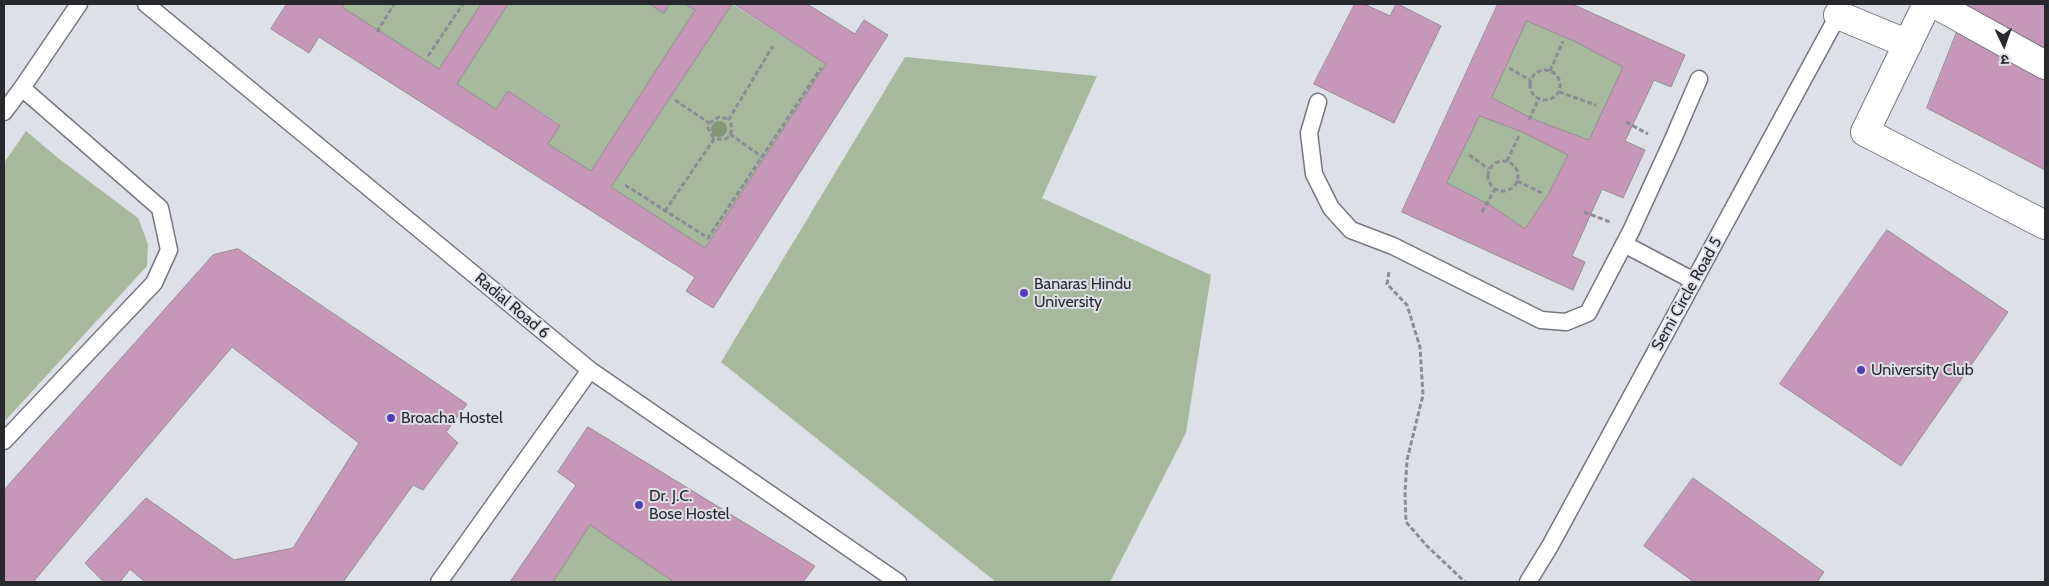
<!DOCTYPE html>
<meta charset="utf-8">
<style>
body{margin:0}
#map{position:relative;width:2049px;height:586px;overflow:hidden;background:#dee0e8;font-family:Cabin,"Noto Sans Devanagari",sans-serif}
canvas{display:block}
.frame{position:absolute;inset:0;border:5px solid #28292c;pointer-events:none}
.north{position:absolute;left:1979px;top:20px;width:50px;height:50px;-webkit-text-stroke:4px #dee0e8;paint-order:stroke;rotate:177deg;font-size:14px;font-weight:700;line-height:20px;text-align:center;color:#28292c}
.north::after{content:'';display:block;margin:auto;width:18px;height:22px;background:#28292c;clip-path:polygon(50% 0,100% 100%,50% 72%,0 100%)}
</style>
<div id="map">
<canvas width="2049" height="586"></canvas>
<div class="frame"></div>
<div class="north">उ</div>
</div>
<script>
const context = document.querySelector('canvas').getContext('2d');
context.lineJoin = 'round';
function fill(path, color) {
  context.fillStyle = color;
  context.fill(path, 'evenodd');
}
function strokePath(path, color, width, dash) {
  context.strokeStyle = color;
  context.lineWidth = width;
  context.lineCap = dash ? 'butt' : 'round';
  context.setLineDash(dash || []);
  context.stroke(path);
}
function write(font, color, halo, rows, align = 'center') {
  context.font = font + ' Cabin,sans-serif';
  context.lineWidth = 4;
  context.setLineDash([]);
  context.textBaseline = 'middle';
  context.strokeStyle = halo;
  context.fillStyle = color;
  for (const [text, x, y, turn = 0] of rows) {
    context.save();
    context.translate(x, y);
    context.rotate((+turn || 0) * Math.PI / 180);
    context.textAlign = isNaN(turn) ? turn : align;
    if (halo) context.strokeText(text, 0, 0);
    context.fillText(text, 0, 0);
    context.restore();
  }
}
fill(new Path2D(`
 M 344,4 L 481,4 L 439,69 L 342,7 Z
 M 508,4 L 650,4 L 664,12 L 669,4 L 685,4 L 695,10 L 591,171 L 548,144 L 560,124 L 508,91 L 496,109 L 457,84 Z
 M 732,4 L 826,64 L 705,248 L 611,187 Z
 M 1527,21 L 1574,41 L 1623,67 L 1589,140 L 1535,120 L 1492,98 Z
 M 905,57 L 1097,76 L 1042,198 L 1211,275 L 1186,433 L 1110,582 L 996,582 L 721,362 Z
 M 1480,116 L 1522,132 L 1568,155 L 1549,193 L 1525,229 L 1490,205 L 1447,183 Z
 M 26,131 L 58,158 L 138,218 L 148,244 L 147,266 L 4,422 L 4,163 Z
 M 590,525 L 675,582 L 553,582 Z`), '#a7b99d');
const building = new Path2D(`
 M 287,4 L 344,4 L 342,7 L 439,69 L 481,4 L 508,4 L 457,84 L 496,109 L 508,91 L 560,125 L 548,144 L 591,171 L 695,10 L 685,4 L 732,4 L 611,187 L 705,248 L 826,64 L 734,4 L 807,4 L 855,34 L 864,20 L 888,35 L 713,308 L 686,291 L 695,277 L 319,37 L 309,53 L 271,29 Z
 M 650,4 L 669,4 L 664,13 Z
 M 1355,4 L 1364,4 L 1390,16 L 1396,4 L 1398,4 L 1441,26 L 1394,123 L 1314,84 Z
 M 1498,4 L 1572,4 L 1685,55 L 1671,87 L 1654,80 L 1625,141 L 1645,150 L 1623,198 L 1602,189 L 1572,256 L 1585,262 L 1573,290 L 1402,212 ZM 1527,21 L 1574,41 L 1623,67 L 1589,140 L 1535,120 L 1492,98 ZM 1480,116 L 1522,132 L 1568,155 L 1549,193 L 1525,229 L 1490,205 L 1447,183 Z
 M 1968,4 L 2045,4 L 2045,170 L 1927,108 Z
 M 1887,230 L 2008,312 L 1901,466 L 1780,384 Z
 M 238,249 L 467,404 L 446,432 L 458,443 L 423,490 L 413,485 L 343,582 L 145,582 L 130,569 L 120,582 L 104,582 L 85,563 L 146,498 L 234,560 L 293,548 L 359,443 L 232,347 L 33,582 L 4,582 L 4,490 L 213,255 Z
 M 588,427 L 815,566 L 803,582 L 674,582 L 590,525 L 553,582 L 510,582 L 576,485 L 558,472 Z
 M 1693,478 L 1824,572 L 1817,582 L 1694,582 L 1644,546 Z`);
fill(building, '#c797b9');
strokePath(building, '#938c91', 1);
const service = new Path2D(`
 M 146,4 L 590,370 L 898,582
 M 1318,102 L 1309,133 L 1314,174 L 1331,208 L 1351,230 L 1393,246 L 1541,320 L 1566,322 L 1588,313 L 1631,231 L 1670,146 L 1699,79
 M 4,112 L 22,88 L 79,4
 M 1624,244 L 1694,281
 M 4,441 L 154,283 L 169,250 L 160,208 L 22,88
 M 439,582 L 590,370
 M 1528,582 L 1550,546 L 1842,8`);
const minor = new Path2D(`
 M 1927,4 L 1865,132 L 2045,225
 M 1935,4 L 2045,65
 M 1838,15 L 1908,44`);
strokePath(service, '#76777e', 19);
strokePath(minor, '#76777e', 30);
strokePath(new Path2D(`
 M 377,32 L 394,4
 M 428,56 L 463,4
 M 1509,68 L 1530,80
 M1530 85a15 15 0 1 1 30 0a15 15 0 1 1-30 0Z
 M 1550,71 L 1563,41
 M 1559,92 L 1596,105
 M 675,100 L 709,123 L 708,128 L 714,139
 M 1529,120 L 1539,98
 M 1626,122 L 1648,134
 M 709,123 L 719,117 L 729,119
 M 730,134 L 762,157
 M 1469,155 L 1489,169
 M 1507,161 L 1519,136
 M1488 176a15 15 0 1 1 30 0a15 15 0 1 1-30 0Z
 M 1517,181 L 1544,194
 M 625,185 L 708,238 L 821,68
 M 665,211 L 714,139 L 726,139 C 733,132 733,128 729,119 L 773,46
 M 1482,212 L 1495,189
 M 1584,212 L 1610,222
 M 1389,272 L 1387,284 L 1407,305 L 1420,347 L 1423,395 L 1407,460 L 1405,493 L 1406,522 L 1427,546 L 1465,582`), '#8b8d93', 3, [5, 2.5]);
strokePath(service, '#fff', 16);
strokePath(minor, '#fff', 28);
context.fillStyle = '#829777';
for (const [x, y] of [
 [719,129]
]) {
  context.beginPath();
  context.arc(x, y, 8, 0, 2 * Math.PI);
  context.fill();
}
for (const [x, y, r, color] of [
 [1024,293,5,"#523eb6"],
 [1861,370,5,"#523eb6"],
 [391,418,5,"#523eb6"],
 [639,505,5,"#523eb6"]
]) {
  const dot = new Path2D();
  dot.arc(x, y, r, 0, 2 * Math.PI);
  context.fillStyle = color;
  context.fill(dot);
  strokePath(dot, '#dee0e8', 2);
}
write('16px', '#28292c', '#dee0e8', [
 ["Banaras Hindu",1034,284],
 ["University",1034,302],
 ["University Club",1871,370],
 ["Broacha Hostel",401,418],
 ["Dr. J.C.",649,496],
 ["Bose Hostel",649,514]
], 'left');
write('16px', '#28292c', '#dee0e8', [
 ["Semi Circle Road 5",1687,294,-61],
 ["Radial Road 6",512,306,40]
]);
</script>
